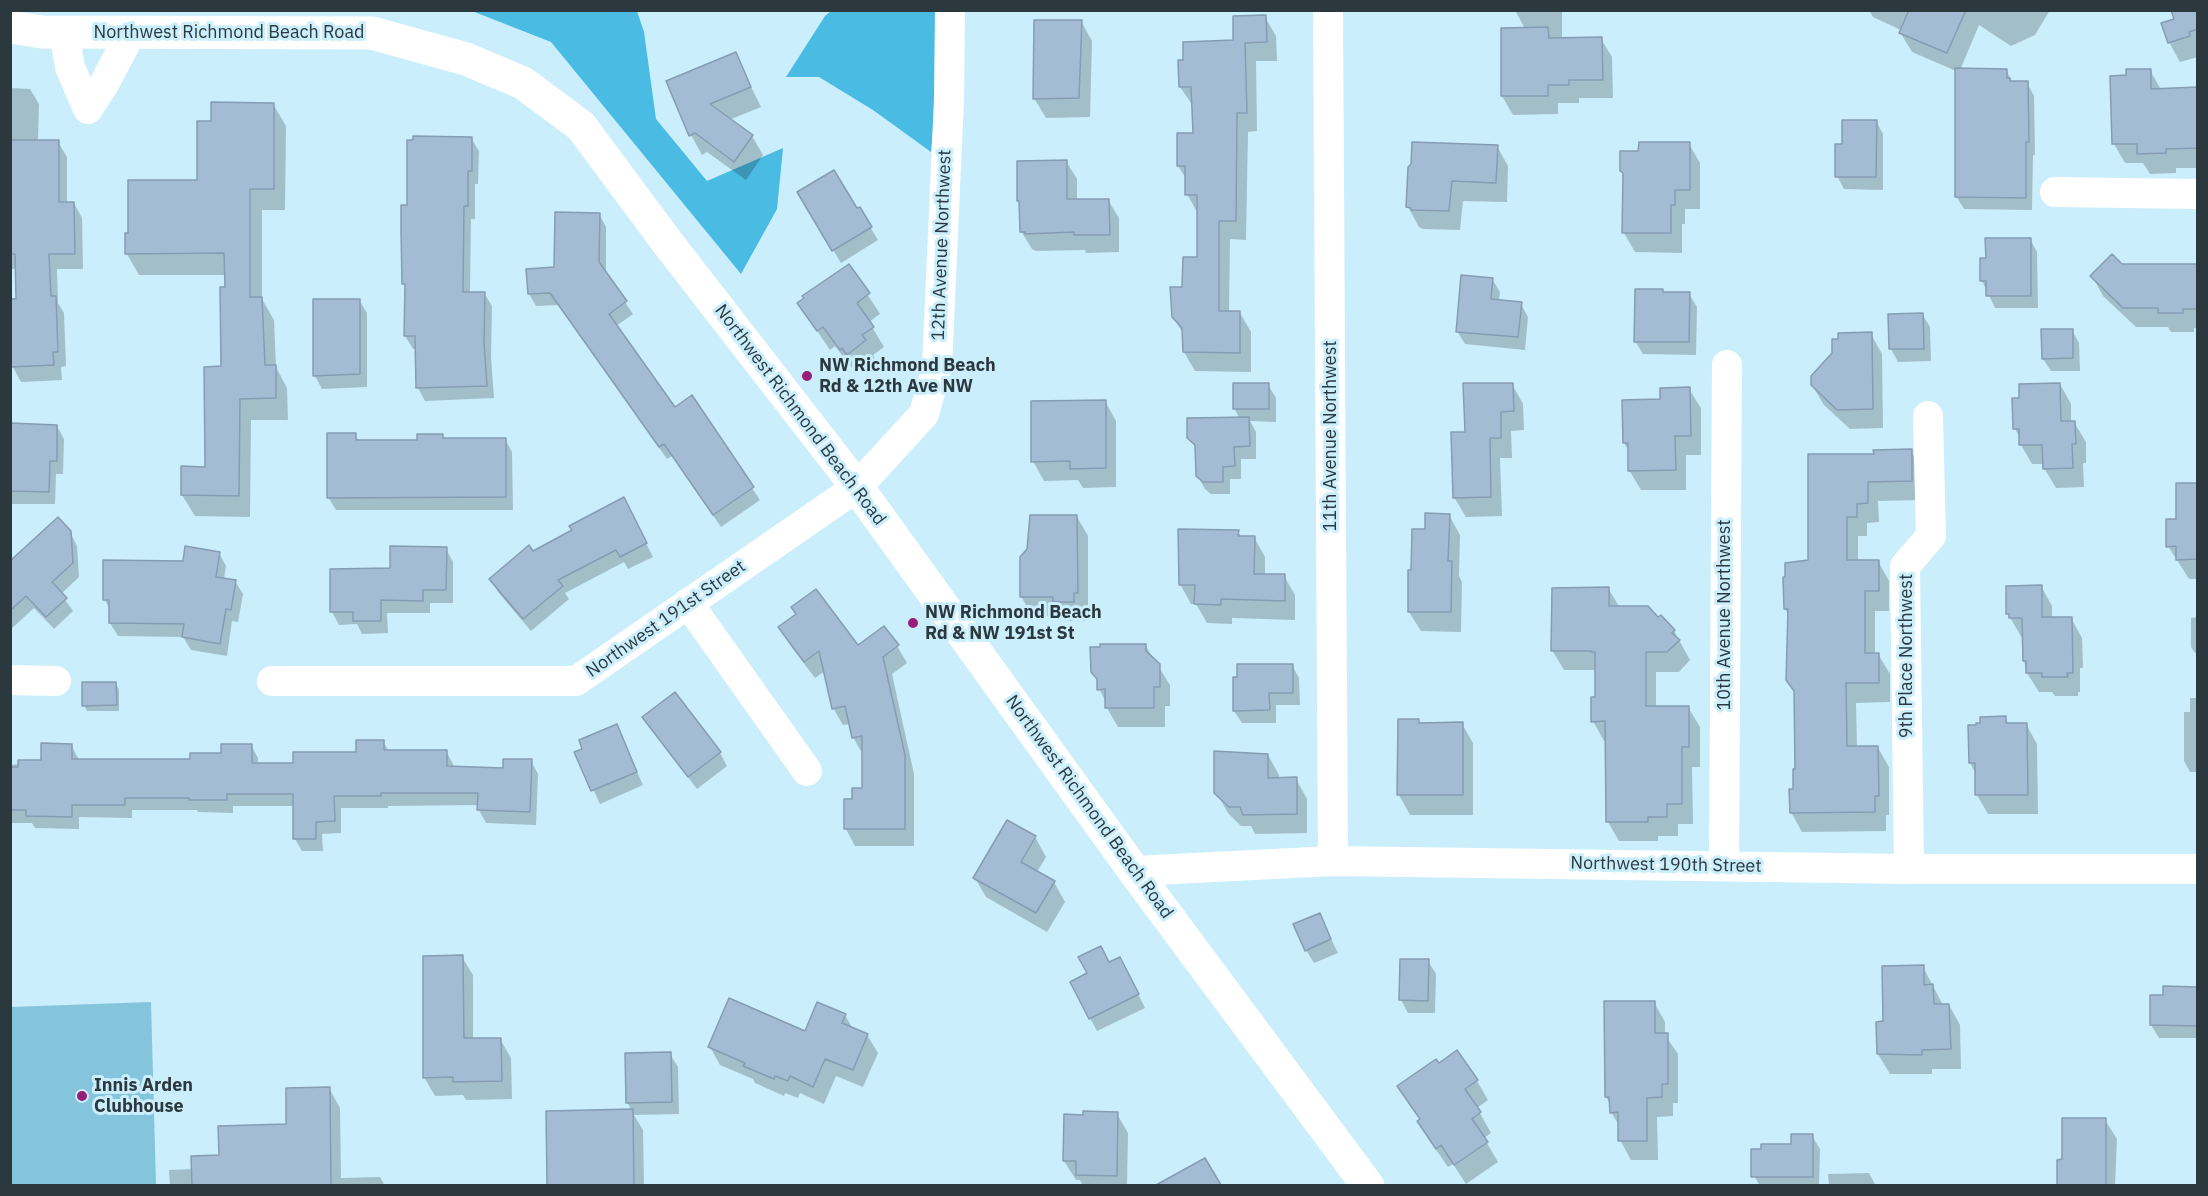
<!DOCTYPE html>
<style>
body{margin:0}
#map{position:relative;width:2208px;height:1196px;overflow:hidden;background:#cbeefc;font-family:"IBM Plex Sans",sans-serif}
canvas{display:block}
.frame{position:absolute;inset:0;border:12px solid #2b393e;pointer-events:none}
</style>
<div id="map">
<canvas width="2208" height="1196"></canvas>
<div class="frame"></div>
</div>
<script>
const context = document.querySelector('canvas').getContext('2d');
context.lineJoin = 'round';
function fill(path, color) {
  context.fillStyle = color;
  context.fill(path, 'evenodd');
}
function strokePath(path, color, width, dash) {
  context.strokeStyle = color;
  context.lineWidth = width;
  context.lineCap = dash ? 'butt' : 'round';
  context.setLineDash(dash || []);
  context.stroke(path);
}
function write(font, color, halo, rows, align = 'center') {
  context.font = font + ' "IBM Plex Sans",sans-serif';
  context.lineWidth = 6;
  context.setLineDash([]);
  context.textBaseline = 'middle';
  context.strokeStyle = halo;
  context.fillStyle = color;
  for (const [text, x, y, turn = 0] of rows) {
    context.save();
    context.translate(x, y);
    context.rotate((+turn || 0) * Math.PI / 180);
    context.textAlign = isNaN(turn) ? turn : align;
    if (halo) context.strokeText(text, 0, 0);
    context.fillText(text, 0, 0);
    context.restore();
  }
}
fill(new Path2D(`
 M 151,1002 L 156,1185 L 11,1185 L 11,1007 Z`), '#85c4dd');
fill(new Path2D(`
 M 472,11 L 637,11 L 644,32 L 656,119 L 707,181 L 783,148 L 777,209 L 741,274 L 551,42 Z
 M 831,11 L 941,11 L 941,41 L 931,152 L 873,110 L 819,77 L 786,77 L 825,16 Z`), '#4abbe3');
fill(new Path2D(`
 M 1515,10 L 1562,10 L 1562,39 L 1601,39 L 1612,57 L 1613,98 L 1579,98 L 1579,103 L 1558,103 L 1558,114 L 1513,115 L 1502,96 L 1525,29 Z
 M 1869,10 L 2050,10 L 2035,35 L 2011,46 L 1979,25 L 1960,70 L 2006,70 L 2013,83 L 2027,83 L 2034,96 L 2035,155 L 2033,155 L 2032,210 L 1964,209 L 1956,196 L 1956,71 L 1912,52 L 1900,32 L 1901,30 L 1873,17 Z
 M 2198,10 L 2198,57 L 2180,62 L 2169,42 L 2176,20 Z
 M 1265,17 L 1276,36 L 1277,61 L 1256,61 L 1257,131 L 1248,132 L 1246,240 L 1230,239 L 1229,313 L 1240,313 L 1251,332 L 1251,372 L 1195,371 L 1184,352 L 1184,335 L 1173,317 L 1183,289 L 1198,259 L 1198,214 L 1187,194 L 1187,180 L 1178,166 L 1194,135 L 1193,106 L 1180,87 L 1185,61 L 1235,42 Z
 M 1081,21 L 1092,41 L 1090,117 L 1046,118 L 1034,98 Z
 M 735,54 L 761,107 L 729,120 L 752,136 L 763,155 L 746,180 L 707,152 L 702,155 L 691,135 L 668,82 Z
 M 2150,70 L 2161,90 L 2198,88 L 2198,168 L 2176,168 L 2176,173 L 2150,174 L 2143,163 L 2125,163 L 2114,144 L 2128,77 Z
 M 10,88 L 30,89 L 39,104 L 38,142 L 58,142 L 67,157 L 67,203 L 74,203 L 82,218 L 83,269 L 57,269 L 58,303 L 64,313 L 66,366 L 61,367 L 62,380 L 21,382 L 13,367 L 10,298 L 18,298 L 17,269 L 10,269 Z
 M 273,104 L 286,126 L 285,210 L 262,210 L 262,299 L 274,320 L 276,367 L 287,388 L 288,420 L 251,420 L 250,517 L 195,516 L 182,495 L 207,468 L 222,368 L 226,275 L 139,275 L 127,254 L 198,181 L 213,123 Z
 M 1876,121 L 1883,134 L 1883,190 L 1844,189 L 1837,176 L 1844,146 Z
 M 471,138 L 479,151 L 478,184 L 475,184 L 475,219 L 471,219 L 470,293 L 484,293 L 492,306 L 491,357 L 494,398 L 425,401 L 418,388 L 416,349 L 413,349 L 405,336 L 406,287 L 404,283 L 408,206 Z
 M 1689,144 L 1700,163 L 1700,209 L 1685,209 L 1685,224 L 1682,224 L 1682,253 L 1635,252 L 1624,233 L 1640,152 Z
 M 1497,146 L 1508,166 L 1507,202 L 1463,201 L 1460,230 L 1423,229 L 1419,227 L 1408,207 Z
 M 1066,161 L 1077,179 L 1077,201 L 1108,200 L 1119,218 L 1119,252 L 1086,253 L 1085,250 L 1036,251 L 1032,249 L 1021,231 L 1021,205 L 1018,200 Z
 M 799,193 L 857,211 L 859,209 L 878,240 L 841,263 Z
 M 599,214 L 606,227 L 606,274 L 633,314 L 616,326 L 675,409 L 692,397 L 760,500 L 721,527 L 672,456 L 667,459 L 559,305 L 536,306 L 529,294 L 556,269 Z
 M 2030,239 L 2037,252 L 2038,308 L 1995,308 L 1982,281 L 1987,259 Z
 M 2198,265 L 2198,328 L 2194,328 L 2194,332 L 2171,332 L 2168,327 L 2136,327 L 2103,296 L 2092,276 L 2121,266 Z
 M 849,266 L 880,314 L 869,322 L 884,347 L 873,355 L 876,361 L 859,373 L 854,367 L 852,368 L 835,346 L 830,350 L 799,304 Z
 M 1492,279 L 1500,292 L 1499,301 L 1521,304 L 1528,317 L 1525,350 L 1465,344 L 1457,331 Z
 M 1664,294 L 1689,294 L 1697,307 L 1696,355 L 1643,354 L 1635,341 Z
 M 359,300 L 367,313 L 367,387 L 322,389 L 315,376 L 315,301 Z
 M 1922,314 L 1930,327 L 1931,361 L 1898,362 L 1891,349 L 1890,315 Z
 M 2072,330 L 2079,343 L 2080,371 L 2051,371 L 2043,359 Z
 M 1871,334 L 1882,354 L 1883,428 L 1850,429 L 1824,405 L 1812,385 Z
 M 1512,384 L 1523,404 L 1524,430 L 1511,431 L 1512,458 L 1500,458 L 1502,516 L 1466,517 L 1454,497 L 1466,433 Z
 M 2060,384 L 2071,404 L 2071,423 L 2074,422 L 2086,442 L 2086,463 L 2083,463 L 2084,487 L 2056,488 L 2044,468 L 2044,464 L 2032,464 L 2021,445 L 2021,439 L 2015,429 Z
 M 1268,385 L 1276,398 L 1276,422 L 1250,421 L 1256,432 L 1256,459 L 1241,459 L 1241,479 L 1230,479 L 1230,494 L 1211,494 L 1205,489 L 1197,475 L 1197,451 L 1189,437 L 1240,419 L 1234,408 Z
 M 1689,389 L 1701,408 L 1701,455 L 1686,455 L 1686,490 L 1641,490 L 1629,470 L 1629,451 L 1624,443 L 1661,400 Z
 M 1105,401 L 1116,421 L 1116,487 L 1083,488 L 1078,480 L 1044,481 L 1033,461 Z
 M 57,426 L 64,439 L 63,474 L 56,474 L 55,504 L 10,504 L 10,459 Z
 M 355,435 L 359,441 L 418,441 L 442,435 L 444,439 L 505,439 L 512,452 L 513,510 L 336,510 L 328,497 Z
 M 1911,451 L 1922,471 L 1923,500 L 1878,501 L 1879,522 L 1867,523 L 1867,536 L 1858,536 L 1858,561 L 1878,561 L 1889,581 L 1889,611 L 1875,611 L 1875,654 L 1878,654 L 1890,674 L 1890,702 L 1856,703 L 1857,748 L 1878,748 L 1889,767 L 1889,815 L 1886,815 L 1886,831 L 1802,832 L 1791,812 L 1797,771 L 1795,693 L 1789,616 L 1785,609 L 1810,562 L 1875,456 Z
 M 2198,485 L 2198,579 L 2189,579 L 2168,546 L 2177,521 Z
 M 630,512 L 653,557 L 628,569 L 624,562 L 565,593 L 569,599 L 531,631 L 498,592 L 491,579 L 533,552 Z
 M 1449,515 L 1460,535 L 1459,576 L 1462,582 L 1461,632 L 1421,631 L 1409,612 L 1412,571 L 1426,531 Z
 M 1077,517 L 1088,536 L 1088,612 L 1085,612 L 1085,621 L 1065,621 L 1063,616 L 1032,616 L 1021,596 Z
 M 1238,531 L 1241,537 L 1254,537 L 1265,557 L 1265,575 L 1284,576 L 1295,595 L 1295,620 L 1232,618 L 1232,624 L 1207,623 L 1196,604 L 1191,604 L 1180,584 Z
 M 70,532 L 77,546 L 79,577 L 61,594 L 73,611 L 54,629 L 34,608 L 10,630 L 10,563 Z
 M 446,549 L 453,562 L 453,603 L 430,603 L 430,613 L 387,613 L 388,633 L 362,634 L 357,624 L 339,625 L 332,612 L 391,570 Z
 M 219,553 L 226,566 L 224,579 L 235,581 L 243,594 L 238,622 L 232,621 L 227,656 L 191,650 L 183,637 L 118,636 L 110,623 L 110,610 L 105,600 Z
 M 2041,586 L 2052,606 L 2052,618 L 2071,618 L 2082,638 L 2083,668 L 2080,668 L 2080,692 L 2078,692 L 2078,696 L 2055,696 L 2052,692 L 2039,692 L 2027,673 L 2024,661 L 2024,638 L 2022,638 L 2008,614 Z
 M 1608,588 L 1620,608 L 1658,620 L 1661,617 L 1674,631 L 1690,660 L 1679,672 L 1656,672 L 1656,707 L 1688,707 L 1700,727 L 1700,767 L 1692,767 L 1693,824 L 1678,824 L 1678,836 L 1658,836 L 1658,841 L 1619,841 L 1608,822 L 1607,741 L 1604,741 L 1593,721 L 1596,699 L 1596,670 L 1564,670 L 1552,650 Z
 M 2198,617 L 2198,653 L 2195,653 L 2191,647 L 2191,618 Z
 M 780,628 L 858,647 L 897,646 L 907,663 L 892,674 L 914,774 L 914,846 L 855,846 L 846,829 L 853,801 L 864,790 L 863,755 L 853,737 L 850,724 L 843,725 L 833,708 L 825,671 L 815,678 L 790,645 Z
 M 1145,645 L 1170,685 L 1170,706 L 1165,706 L 1165,727 L 1118,727 L 1107,708 L 1106,702 L 1099,689 L 1099,683 L 1092,672 Z
 M 1292,665 L 1299,678 L 1300,705 L 1276,705 L 1276,723 L 1242,723 L 1234,711 L 1238,678 Z
 M 115,683 L 119,689 L 119,711 L 87,711 L 84,705 Z
 M 675,694 L 720,753 L 727,766 L 697,789 L 652,730 L 644,717 Z
 M 2190,698 L 2198,698 L 2198,772 L 2190,772 L 2184,761 L 2184,712 L 2190,712 Z
 M 2005,718 L 2009,724 L 2026,724 L 2037,744 L 2038,814 L 1988,814 L 1977,795 L 1976,774 L 1970,763 L 1981,724 Z
 M 1400,721 L 1418,721 L 1420,724 L 1462,724 L 1473,743 L 1473,815 L 1410,815 L 1399,795 Z
 M 616,726 L 643,785 L 600,804 L 576,753 Z
 M 383,741 L 389,752 L 446,751 L 453,764 L 453,768 L 505,770 L 531,761 L 538,774 L 536,825 L 486,823 L 479,810 L 479,805 L 388,806 L 388,808 L 341,808 L 341,833 L 322,834 L 323,851 L 302,851 L 295,839 L 295,806 L 233,806 L 233,813 L 198,812 L 197,810 L 132,810 L 132,818 L 79,817 L 79,829 L 35,828 L 32,823 L 10,823 L 10,765 L 42,761 L 71,745 L 79,760 L 191,760 L 222,755 L 251,745 L 258,758 L 258,764 L 294,764 L 358,753 Z
 M 1268,755 L 1279,775 L 1279,780 L 1296,779 L 1307,799 L 1307,833 L 1255,834 L 1251,826 L 1241,826 L 1228,813 L 1216,792 Z
 M 1035,837 L 1046,857 L 1037,872 L 1054,882 L 1065,902 L 1047,932 L 986,897 L 975,878 Z
 M 1319,915 L 1338,953 L 1314,963 L 1306,950 Z
 M 462,957 L 473,975 L 473,1040 L 500,1039 L 511,1058 L 512,1099 L 466,1100 L 463,1095 L 435,1096 L 424,1077 Z
 M 1402,960 L 1428,961 L 1436,974 L 1435,1013 L 1408,1013 L 1401,1000 Z
 M 1109,964 L 1127,972 L 1145,1008 L 1097,1031 L 1090,1018 Z
 M 1923,967 L 1943,1005 L 1949,1005 L 1960,1025 L 1961,1069 L 1932,1069 L 1932,1074 L 1890,1074 L 1878,1054 L 1885,1023 Z
 M 2198,988 L 2198,1038 L 2159,1038 L 2151,1025 L 2165,997 Z
 M 1654,1002 L 1665,1022 L 1665,1035 L 1678,1054 L 1678,1103 L 1673,1103 L 1673,1116 L 1657,1117 L 1658,1160 L 1631,1160 L 1620,1140 L 1620,1127 L 1611,1112 L 1611,1105 L 1606,1097 Z
 M 845,1015 L 853,1029 L 867,1035 L 878,1053 L 863,1087 L 836,1076 L 824,1104 L 800,1093 L 798,1098 L 785,1093 L 784,1096 L 755,1083 L 753,1079 L 720,1065 L 710,1047 L 806,1033 Z
 M 670,1054 L 678,1067 L 679,1114 L 634,1115 L 643,1130 L 644,1186 L 548,1186 L 547,1113 L 632,1111 L 627,1102 Z
 M 1439,1066 L 1477,1081 L 1488,1100 L 1477,1108 L 1491,1133 L 1484,1138 L 1498,1162 L 1466,1184 L 1453,1164 L 1448,1167 L 1430,1141 L 1419,1122 L 1421,1120 L 1399,1087 Z
 M 329,1088 L 340,1108 L 341,1178 L 380,1177 L 385,1186 L 170,1186 L 169,1170 L 193,1169 L 288,1125 Z
 M 1117,1114 L 1128,1133 L 1127,1186 L 1083,1186 L 1080,1180 L 1076,1180 L 1064,1161 L 1084,1116 Z
 M 2105,1120 L 2117,1139 L 2115,1186 L 2059,1186 L 2059,1161 L 2064,1161 Z
 M 1812,1136 L 1820,1149 L 1819,1186 L 1760,1186 L 1753,1174 L 1793,1146 Z
 M 1204,1160 L 1219,1186 L 1172,1186 L 1169,1180 Z
 M 1869,1173 L 1876,1186 L 1829,1186 L 1828,1174 Z`), '#0003');
const building = new Path2D(`
 M 1909,10 L 1966,10 L 1947,53 L 1899,33 Z
 M 2171,10 L 2198,10 L 2198,29 L 2189,32 L 2190,36 L 2168,43 L 2161,23 L 2174,19 Z
 M 1266,15 L 1267,42 L 1245,43 L 1247,113 L 1237,113 L 1236,221 L 1219,221 L 1219,311 L 1240,311 L 1240,353 L 1183,352 L 1182,328 L 1172,317 L 1170,287 L 1182,287 L 1183,257 L 1197,257 L 1197,195 L 1185,195 L 1185,166 L 1177,166 L 1177,133 L 1193,133 L 1191,87 L 1179,87 L 1178,60 L 1183,60 L 1183,42 L 1233,40 L 1233,16 Z
 M 1034,20 L 1082,20 L 1079,98 L 1033,99 Z
 M 1548,27 L 1549,38 L 1602,37 L 1603,80 L 1569,80 L 1569,85 L 1548,85 L 1548,96 L 1501,96 L 1501,28 Z
 M 736,52 L 751,87 L 710,104 L 753,135 L 734,162 L 695,133 L 689,136 L 666,81 Z
 M 1955,68 L 2007,69 L 2007,78 L 2010,78 L 2010,81 L 2028,81 L 2029,142 L 2026,142 L 2026,198 L 1955,197 Z
 M 2126,69 L 2151,69 L 2151,89 L 2198,87 L 2198,148 L 2166,149 L 2166,153 L 2137,154 L 2137,144 L 2112,144 L 2110,76 L 2126,75 Z
 M 211,102 L 274,103 L 274,189 L 250,189 L 250,297 L 262,297 L 265,365 L 276,365 L 276,398 L 240,399 L 239,496 L 181,495 L 181,466 L 205,467 L 204,367 L 221,366 L 220,287 L 225,287 L 224,253 L 125,254 L 125,233 L 128,233 L 128,180 L 197,180 L 197,121 L 211,121 Z
 M 1842,120 L 1877,120 L 1876,177 L 1835,177 L 1835,144 L 1842,144 Z
 M 413,136 L 472,137 L 472,171 L 468,171 L 468,206 L 464,206 L 463,292 L 485,292 L 484,343 L 487,386 L 416,388 L 415,336 L 404,336 L 405,284 L 402,284 L 401,230 L 401,205 L 407,205 L 407,140 L 413,140 Z
 M 10,140 L 59,140 L 59,202 L 74,202 L 75,254 L 49,254 L 51,296 L 56,296 L 58,352 L 53,352 L 54,365 L 11,367 L 10,299 L 16,299 L 15,254 L 10,254 Z
 M 1412,142 L 1498,145 L 1496,183 L 1452,181 L 1449,211 L 1411,210 L 1411,208 L 1406,207 L 1408,167 L 1411,164 Z
 M 1639,142 L 1690,142 L 1690,190 L 1675,190 L 1675,205 L 1671,205 L 1671,233 L 1622,233 L 1623,173 L 1620,171 L 1620,151 L 1638,151 Z
 M 1067,160 L 1067,199 L 1109,199 L 1110,235 L 1074,235 L 1074,232 L 1025,234 L 1025,232 L 1020,232 L 1019,201 L 1017,201 L 1017,161 Z
 M 834,170 L 857,208 L 860,207 L 872,227 L 832,251 L 797,192 Z
 M 555,212 L 600,213 L 599,262 L 627,301 L 609,314 L 675,407 L 692,395 L 754,487 L 713,515 L 664,444 L 659,447 L 550,293 L 528,294 L 526,269 L 554,267 Z
 M 1985,238 L 2031,238 L 2031,296 L 1986,296 L 1986,281 L 1980,281 L 1980,258 L 1986,258 Z
 M 2112,254 L 2122,264 L 2198,264 L 2198,309 L 2183,309 L 2183,313 L 2158,313 L 2158,308 L 2123,308 L 2090,276 Z
 M 849,264 L 870,293 L 857,303 L 874,327 L 862,335 L 866,340 L 847,355 L 842,348 L 840,350 L 823,327 L 817,331 L 797,303 L 804,298 L 802,296 Z
 M 1461,275 L 1493,278 L 1491,299 L 1522,302 L 1518,337 L 1456,332 Z
 M 1635,289 L 1663,289 L 1663,292 L 1690,292 L 1689,342 L 1634,342 Z
 M 313,299 L 360,299 L 360,374 L 313,376 Z
 M 1923,313 L 1924,349 L 1889,349 L 1888,314 Z
 M 2041,329 L 2073,329 L 2073,358 L 2042,359 Z
 M 1872,332 L 1873,409 L 1837,410 L 1811,385 L 1811,376 L 1832,353 L 1832,339 L 1838,339 L 1838,333 Z
 M 1233,383 L 1269,383 L 1269,409 L 1233,409 Z
 M 1463,383 L 1513,383 L 1514,411 L 1501,412 L 1501,438 L 1490,438 L 1491,497 L 1453,498 L 1451,432 L 1465,432 Z
 M 2060,383 L 2061,421 L 2075,421 L 2076,444 L 2072,444 L 2073,468 L 2043,469 L 2042,445 L 2019,445 L 2019,429 L 2013,429 L 2012,398 L 2019,398 L 2019,384 Z
 M 1690,387 L 1691,436 L 1675,436 L 1676,470 L 1628,471 L 1628,443 L 1623,443 L 1622,400 L 1660,399 L 1660,388 Z
 M 1106,400 L 1106,468 L 1070,469 L 1070,461 L 1031,462 L 1031,401 Z
 M 1249,417 L 1250,446 L 1234,447 L 1235,466 L 1223,467 L 1223,482 L 1203,482 L 1196,476 L 1195,445 L 1187,438 L 1187,418 Z
 M 10,423 L 57,425 L 57,461 L 50,461 L 49,492 L 10,491 Z
 M 327,433 L 356,433 L 356,440 L 417,440 L 417,434 L 443,434 L 443,438 L 506,438 L 506,497 L 327,498 Z
 M 1912,449 L 1912,481 L 1868,482 L 1868,503 L 1857,504 L 1857,517 L 1847,517 L 1847,560 L 1879,560 L 1879,591 L 1865,591 L 1865,653 L 1879,653 L 1879,683 L 1846,683 L 1847,746 L 1878,746 L 1879,796 L 1875,796 L 1875,812 L 1790,813 L 1789,789 L 1793,789 L 1793,769 L 1795,769 L 1794,691 L 1786,680 L 1788,609 L 1784,609 L 1783,577 L 1785,577 L 1785,563 L 1808,560 L 1808,454 L 1874,454 L 1873,450 Z
 M 2176,483 L 2198,483 L 2198,559 L 2176,560 L 2176,546 L 2166,547 L 2166,519 L 2176,519 Z
 M 624,497 L 647,543 L 620,557 L 616,550 L 558,580 L 563,586 L 523,619 L 489,579 L 529,545 L 533,551 L 572,530 L 569,526 Z
 M 1425,513 L 1450,514 L 1448,561 L 1452,561 L 1451,612 L 1408,612 L 1408,570 L 1411,570 L 1412,529 L 1425,529 Z
 M 1030,515 L 1077,515 L 1078,593 L 1074,593 L 1074,602 L 1053,602 L 1053,597 L 1020,597 L 1020,557 L 1027,549 Z
 M 58,517 L 71,531 L 73,563 L 52,582 L 67,598 L 46,617 L 26,596 L 10,611 L 10,561 Z
 M 1178,529 L 1239,530 L 1238,536 L 1255,536 L 1254,574 L 1285,574 L 1285,601 L 1221,599 L 1221,605 L 1194,604 L 1195,585 L 1179,585 Z
 M 185,546 L 220,552 L 216,577 L 236,580 L 231,610 L 226,609 L 220,644 L 182,637 L 184,624 L 109,623 L 109,600 L 103,600 L 103,560 L 183,561 Z
 M 390,546 L 447,547 L 446,590 L 423,590 L 423,601 L 381,600 L 381,621 L 353,621 L 353,612 L 330,612 L 330,569 L 390,568 Z
 M 2042,585 L 2042,617 L 2072,617 L 2073,673 L 2067,673 L 2068,677 L 2042,677 L 2042,673 L 2026,673 L 2026,661 L 2023,661 L 2022,618 L 2009,618 L 2009,614 L 2006,614 L 2006,586 Z
 M 1609,587 L 1609,606 L 1648,606 L 1658,617 L 1661,615 L 1675,630 L 1672,633 L 1680,640 L 1667,652 L 1646,652 L 1646,706 L 1689,706 L 1689,747 L 1682,747 L 1682,804 L 1667,804 L 1667,817 L 1648,817 L 1648,822 L 1606,822 L 1605,721 L 1591,722 L 1591,697 L 1595,697 L 1595,652 L 1591,652 L 1591,651 L 1551,651 L 1552,588 Z
 M 816,589 L 858,645 L 884,626 L 899,645 L 883,657 L 905,755 L 905,829 L 844,829 L 844,799 L 852,799 L 852,788 L 862,788 L 862,736 L 852,738 L 845,706 L 832,709 L 819,651 L 804,662 L 778,627 L 796,614 L 791,607 Z
 M 1100,644 L 1146,644 L 1146,651 L 1160,664 L 1160,687 L 1154,687 L 1154,708 L 1105,708 L 1105,689 L 1097,690 L 1097,679 L 1091,672 L 1090,647 L 1100,647 Z
 M 1237,664 L 1293,664 L 1293,693 L 1269,693 L 1270,710 L 1233,711 L 1233,677 L 1237,677 Z
 M 82,682 L 116,682 L 117,705 L 82,706 Z
 M 675,692 L 721,752 L 688,777 L 642,717 Z
 M 2006,716 L 2006,723 L 2027,723 L 2028,795 L 1975,795 L 1975,763 L 1969,763 L 1968,725 L 1976,725 L 1976,723 L 1980,723 L 1980,717 Z
 M 1398,719 L 1419,719 L 1419,723 L 1463,722 L 1463,795 L 1397,795 Z
 M 617,724 L 637,772 L 591,791 L 574,752 L 582,749 L 579,740 Z
 M 356,740 L 384,740 L 384,750 L 447,750 L 447,766 L 503,768 L 503,759 L 532,759 L 530,812 L 477,810 L 478,793 L 381,793 L 381,796 L 334,796 L 335,821 L 316,822 L 316,839 L 293,839 L 293,794 L 227,794 L 227,800 L 189,800 L 189,798 L 125,798 L 125,805 L 72,805 L 72,817 L 26,816 L 26,810 L 10,810 L 10,767 L 18,767 L 18,760 L 41,760 L 41,743 L 72,744 L 72,759 L 190,759 L 190,753 L 221,753 L 221,744 L 252,744 L 252,763 L 293,763 L 293,752 L 356,752 Z
 M 1214,751 L 1268,754 L 1268,778 L 1297,777 L 1297,814 L 1243,815 L 1240,807 L 1229,807 L 1214,793 Z
 M 1007,820 L 1036,836 L 1021,862 L 1055,881 L 1036,913 L 973,878 Z
 M 1320,913 L 1331,939 L 1305,951 L 1293,924 Z
 M 1101,946 L 1109,962 L 1120,957 L 1139,994 L 1089,1019 L 1070,982 L 1087,973 L 1078,957 Z
 M 463,955 L 464,1038 L 501,1038 L 502,1081 L 453,1082 L 453,1077 L 423,1078 L 423,956 Z
 M 1400,959 L 1429,959 L 1428,1001 L 1399,1000 Z
 M 1924,965 L 1924,985 L 1933,984 L 1934,1004 L 1949,1004 L 1951,1049 L 1922,1050 L 1922,1055 L 1877,1054 L 1876,1022 L 1883,1021 L 1882,966 Z
 M 2163,986 L 2198,987 L 2198,1026 L 2150,1025 L 2150,995 L 2163,995 Z
 M 729,998 L 805,1031 L 817,1002 L 846,1014 L 842,1023 L 868,1034 L 853,1070 L 825,1059 L 813,1087 L 790,1076 L 788,1081 L 775,1076 L 774,1079 L 743,1066 L 745,1063 L 708,1047 Z
 M 1604,1001 L 1655,1001 L 1655,1033 L 1668,1033 L 1668,1084 L 1662,1084 L 1662,1097 L 1647,1098 L 1647,1141 L 1618,1141 L 1618,1112 L 1610,1113 L 1609,1097 L 1605,1097 Z
 M 1457,1050 L 1478,1080 L 1465,1089 L 1481,1112 L 1472,1119 L 1488,1142 L 1454,1165 L 1441,1145 L 1436,1149 L 1417,1121 L 1420,1119 L 1397,1086 L 1436,1059 L 1439,1063 Z
 M 671,1052 L 672,1102 L 626,1103 L 625,1053 Z
 M 330,1087 L 331,1185 L 192,1185 L 191,1156 L 219,1155 L 218,1126 L 286,1124 L 286,1088 Z
 M 633,1109 L 634,1185 L 547,1185 L 546,1111 Z
 M 1083,1111 L 1118,1112 L 1117,1176 L 1076,1175 L 1076,1161 L 1063,1161 L 1064,1114 L 1083,1115 Z
 M 2062,1118 L 2106,1118 L 2106,1185 L 2057,1185 L 2057,1160 L 2062,1159 Z
 M 1791,1134 L 1813,1134 L 1813,1177 L 1751,1177 L 1751,1149 L 1761,1149 L 1761,1144 L 1791,1144 Z
 M 1205,1158 L 1221,1185 L 1156,1185 Z`);
fill(building, '#a4bcd3');
strokePath(building, '#859cb2', 1.5);
strokePath(new Path2D(`
 M 1328,10 L 1333,861
 M 64,32 L 70,67 L 88,109
 M 88,109 L 104,84 L 131,33
 M 2055,192 L 2198,194
 M 688,603 L 807,771
 M 10,680 L 56,681
 M 272,681 L 576,681 L 857,487 L 924,414 L 937,367 L 949,99 L 950,10
 M 1724,865 L 1727,365
 M 1909,869 L 1905,566 L 1931,536 L 1928,416
 M 1134,871 L 1333,861 L 1909,869 L 2198,869`), '#fff', 30);
strokePath(new Path2D(`
 M 10,27 L 42,32 L 372,33 L 466,59 L 523,83 L 581,126 L 667,242 L 857,487 L 1134,871 L 1368,1186`), '#fff', 33);
for (const [x, y, r, color] of [
 [807,376,6,"#971f7b"],
 [913,623,6,"#971f7b"],
 [82,1096,6,"#971f7b"]
]) {
  const dot = new Path2D();
  dot.arc(x, y, r, 0, 2 * Math.PI);
  context.fillStyle = color;
  context.fill(dot);
  strokePath(dot, '#cbeefc', 2);
}
write('18px', '#2b393e', '#cbeefc', [
 ["Northwest Richmond Beach Road",229,33],
 ["12th Avenue Northwest",942,245,-88],
 ["Northwest Richmond Beach Road",800,415,53],
 ["11th Avenue Northwest",1331,436,-90],
 ["10th Avenue Northwest",1725,615,-90],
 ["Northwest 191st Street",666,619,-35],
 ["9th Place Northwest",1907,656,-90],
 ["Northwest Richmond Beach Road",1089,807,54],
 ["Northwest 190th Street",1666,865,1]
]);
write('bold 18px', '#2b393e', '#cbeefc', [
 ["NW Richmond Beach",819,366],
 ["Rd & 12th Ave NW",819,387],
 ["NW Richmond Beach",925,613],
 ["Rd & NW 191st St",925,634],
 ["Innis Arden",94,1086],
 ["Clubhouse",94,1107]
], 'left');
</script>
